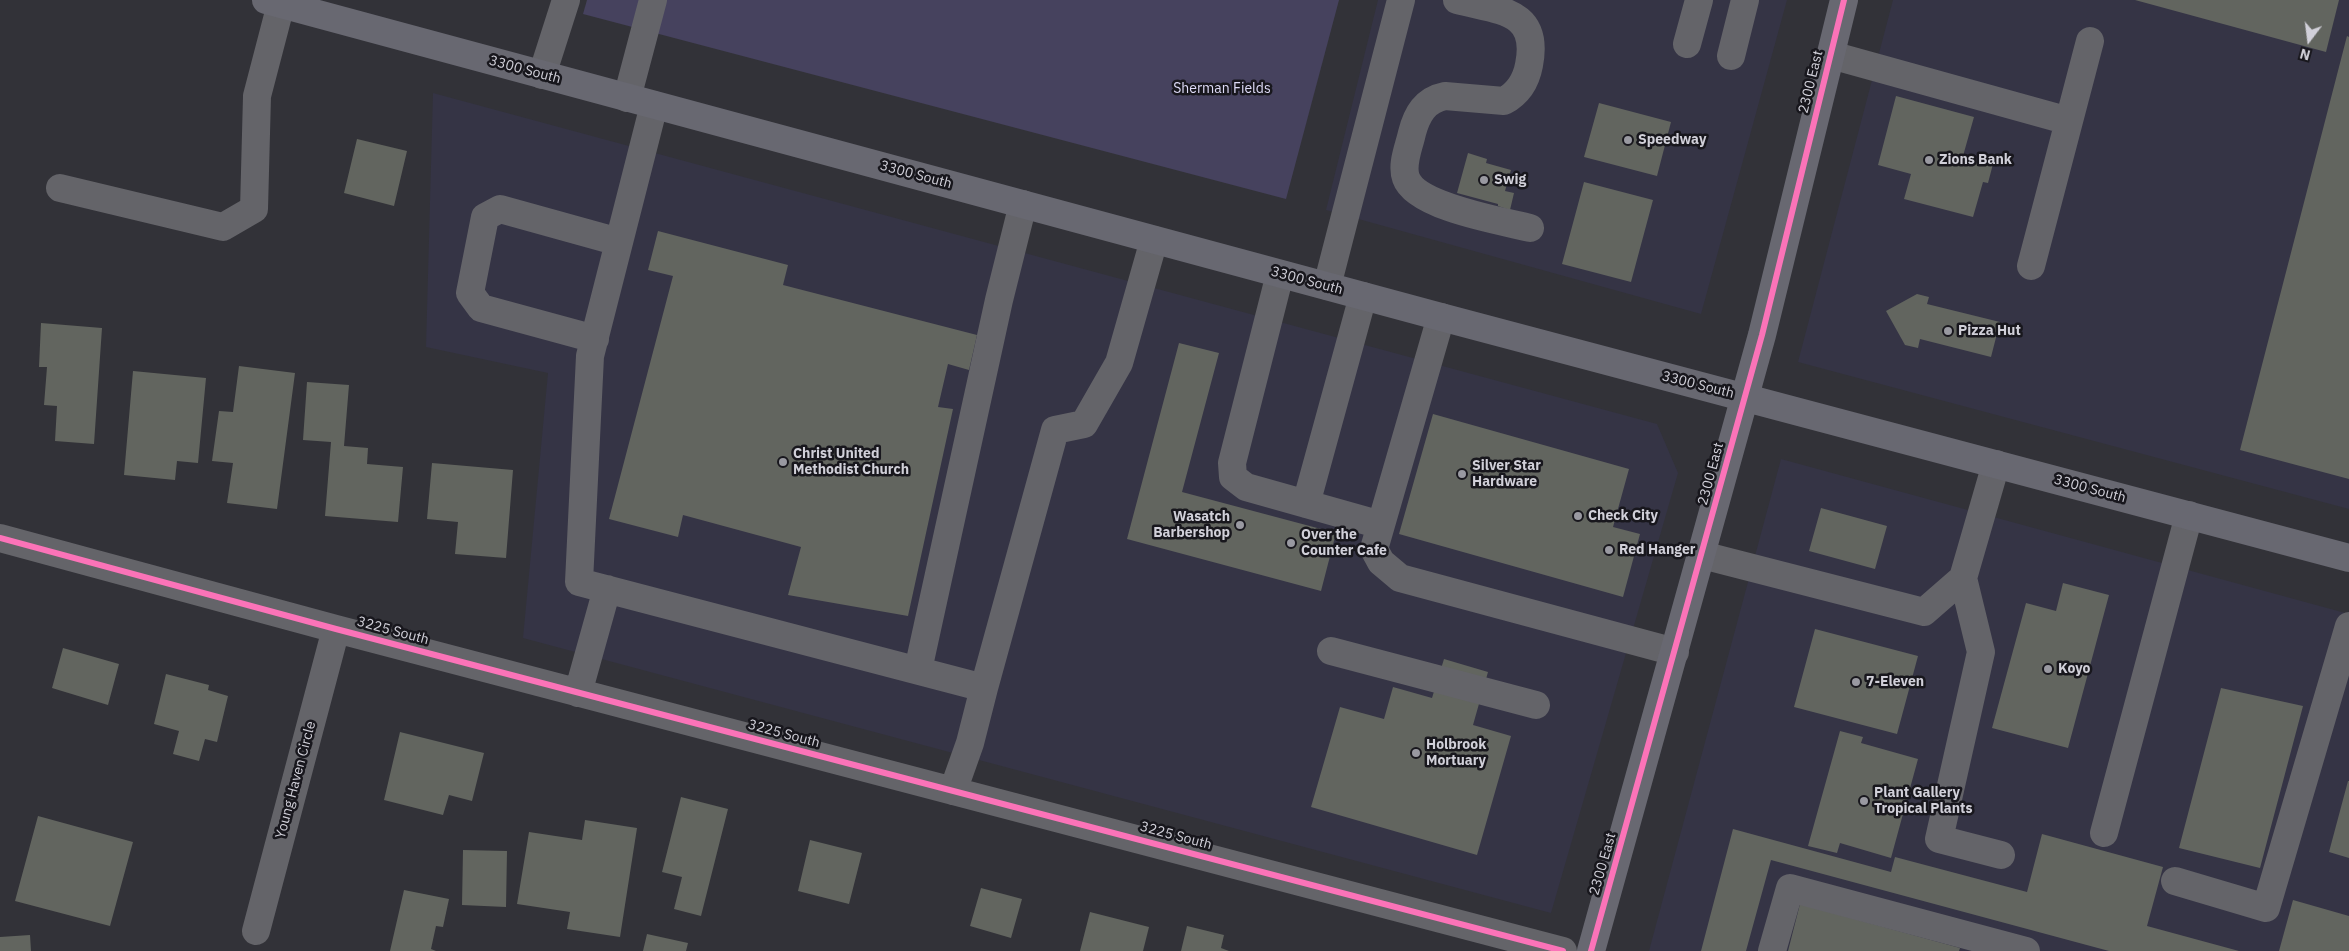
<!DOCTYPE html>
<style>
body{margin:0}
#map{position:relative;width:2349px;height:951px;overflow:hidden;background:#323238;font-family:"IBM Plex Sans",sans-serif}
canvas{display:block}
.north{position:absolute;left:2284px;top:15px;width:50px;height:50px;-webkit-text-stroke:4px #18171d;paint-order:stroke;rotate:195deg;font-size:14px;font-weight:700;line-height:20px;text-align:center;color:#d1d0d9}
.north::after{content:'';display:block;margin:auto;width:18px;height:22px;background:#d1d0d9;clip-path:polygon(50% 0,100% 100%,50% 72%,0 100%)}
</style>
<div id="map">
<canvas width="2349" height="951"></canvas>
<div class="north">N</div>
</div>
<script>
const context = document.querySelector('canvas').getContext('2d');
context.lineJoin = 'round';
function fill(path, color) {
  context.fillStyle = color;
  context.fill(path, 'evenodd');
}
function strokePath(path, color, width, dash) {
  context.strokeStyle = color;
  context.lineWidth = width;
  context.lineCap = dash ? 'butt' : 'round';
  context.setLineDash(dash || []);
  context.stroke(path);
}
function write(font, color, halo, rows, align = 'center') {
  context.font = font + ' "IBM Plex Sans",sans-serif';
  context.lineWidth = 5;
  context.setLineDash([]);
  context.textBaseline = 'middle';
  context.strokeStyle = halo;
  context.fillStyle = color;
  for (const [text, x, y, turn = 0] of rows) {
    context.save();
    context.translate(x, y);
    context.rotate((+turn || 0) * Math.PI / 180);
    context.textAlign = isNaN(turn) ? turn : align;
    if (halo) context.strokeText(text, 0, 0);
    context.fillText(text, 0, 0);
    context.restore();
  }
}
fill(new Path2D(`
 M 1378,0 L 1787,0 L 1701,314 L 1326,210 Z
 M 1893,0 L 2349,0 L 2349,509 L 1798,362 Z
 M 433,93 L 1657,424 L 1678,473 L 1551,913 L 523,638 L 548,373 L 426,347 Z
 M 1781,459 L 2349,614 L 2349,951 L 1649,951 Z`), '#353445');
fill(new Path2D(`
 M 587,0 L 1339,0 L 1286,199 L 583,14 Z`), '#46425e');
fill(new Path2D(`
 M 2135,0 L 2339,0 L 2326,52 Z
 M 2347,36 L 2349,37 L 2349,479 L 2240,450 Z
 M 1896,96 L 1974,117 L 1963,156 L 1993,164 L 1988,183 L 1983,182 L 1973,217 L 1904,199 L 1911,174 L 1878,165 Z
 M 1599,103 L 1671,122 L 1657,176 L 1584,157 Z
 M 357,139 L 407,151 L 394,206 L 344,193 Z
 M 1468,153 L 1487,159 L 1486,163 L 1511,170 L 1505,191 L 1514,193 L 1510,210 L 1498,206 L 1498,204 L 1457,193 Z
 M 1584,182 L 1653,200 L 1631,282 L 1562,264 Z
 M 658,231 L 788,265 L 783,285 L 977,335 L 969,370 L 948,364 L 938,407 L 953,409 L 908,616 L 788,595 L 801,547 L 683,515 L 678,537 L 609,519 L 673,276 L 648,270 Z
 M 1917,294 L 1929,297 L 1927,304 L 2000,322 L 1991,357 L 1920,339 L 1918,348 L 1905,345 L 1886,311 Z
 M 41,323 L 102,328 L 94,444 L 55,441 L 57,406 L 44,405 L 47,367 L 39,367 Z
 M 1179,343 L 1219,353 L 1182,492 L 1336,533 L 1321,591 L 1127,539 Z
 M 239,366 L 295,373 L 277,509 L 227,503 L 233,463 L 212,461 L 219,411 L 233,412 Z
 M 133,371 L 206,378 L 198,463 L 177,461 L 175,480 L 124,475 Z
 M 307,382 L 349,385 L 344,446 L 368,448 L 367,464 L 403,467 L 398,522 L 325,516 L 331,442 L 303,440 Z
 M 1433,414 L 1629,469 L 1613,527 L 1640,534 L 1623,597 L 1399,534 Z
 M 432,463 L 513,470 L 506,558 L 455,554 L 458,522 L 427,519 Z
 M 1821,508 L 1887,526 L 1875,569 L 1809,551 Z
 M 2063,583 L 2109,595 L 2068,748 L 1992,728 L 2026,603 L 2056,611 Z
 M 1815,629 L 1918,656 L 1897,734 L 1794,707 Z
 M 63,648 L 119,664 L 108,705 L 52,688 Z
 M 1444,659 L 1488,672 L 1473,725 L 1511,736 L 1477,855 L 1311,807 L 1340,707 L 1384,719 L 1393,687 L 1432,698 Z
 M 166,674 L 209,685 L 208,690 L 228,696 L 217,742 L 205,739 L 199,761 L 173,754 L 179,731 L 154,724 Z
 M 2221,688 L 2303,706 L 2260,868 L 2179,848 Z
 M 1840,731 L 1863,737 L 1861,743 L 1918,759 L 1891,858 L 1840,843 L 1837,853 L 1808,846 Z
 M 400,732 L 484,753 L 472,801 L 449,795 L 443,815 L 384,800 Z
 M 2348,781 L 2349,781 L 2349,858 L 2329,852 Z
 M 681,797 L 728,809 L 701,916 L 674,909 L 682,877 L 662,872 Z
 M 38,816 L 133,842 L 110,926 L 15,901 Z
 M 585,820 L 637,828 L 620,937 L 567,929 L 570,912 L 517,904 L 529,832 L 582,840 Z
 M 1733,829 L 1891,872 L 1895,857 L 2027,892 L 2042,834 L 2163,867 L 2147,926 L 2239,951 L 2109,951 L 1771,860 L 1746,951 L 1701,951 Z
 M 810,840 L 862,853 L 849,904 L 798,891 Z
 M 463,850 L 507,851 L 506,907 L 462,905 Z
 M 981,888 L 1022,899 L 1011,938 L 970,926 Z
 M 404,890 L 449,899 L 443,927 L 436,926 L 431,949 L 436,951 L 390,951 Z
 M 2293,900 L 2349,916 L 2349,951 L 2279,951 Z
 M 1800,904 L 1960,948 L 1959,951 L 1788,951 Z
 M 1090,912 L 1149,927 L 1143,951 L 1080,951 Z
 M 1187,926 L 1224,935 L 1221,948 L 1229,951 L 1181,951 Z
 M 647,934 L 688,943 L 686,951 L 643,951 Z
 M 30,935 L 31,951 L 0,951 L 0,937 Z`), '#62655f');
strokePath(new Path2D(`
 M 1457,0 C 1498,11 1540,9 1529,65 C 1526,81 1519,93 1504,101 L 1445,96 C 1425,100 1417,114 1412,133 C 1409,147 1401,164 1406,178 C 1416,207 1502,221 1530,228
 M 1687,44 L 1699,0
 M 1831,55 L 2069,121
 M 1731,56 L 1745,0
 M 542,75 L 566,0
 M 627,98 L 653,0
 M 654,105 L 590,356 L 579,582 L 984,688 L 970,743 L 953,791
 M 60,188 L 223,227 L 254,209 L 257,96 L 281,4
 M 2031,266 L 2090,41
 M 1280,274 L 1232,463 L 1233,477 L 1246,487 L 1381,525
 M 1327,286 L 1401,0
 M 1441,317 L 1374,549 L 1381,562 L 1400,578 L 1675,652
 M 595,339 L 481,308 L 470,293 L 485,217 L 500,209 L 619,242
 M 1996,464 L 1963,578 L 1981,652 L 1939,839 L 2001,855
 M 1306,504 L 1363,296
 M 0,538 L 336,629 L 1563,951
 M 1702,555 L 1924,612 L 1963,578
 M 1331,651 L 1536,705
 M 918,670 L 999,300 L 1023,204
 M 984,688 L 1055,430 L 1084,424 L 1119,363 L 1154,240
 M 578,693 L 607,589
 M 2104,833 L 2189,515
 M 2175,881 L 2266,908 L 2349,626
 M 256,931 L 336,629
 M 1772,951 L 1790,888 L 2026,951`), '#646469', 28);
strokePath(new Path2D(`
 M 266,0 L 1441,317 L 2349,558
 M 1591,951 L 1762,335 L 1844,0`), '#686871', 28);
strokePath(new Path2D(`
 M 0,538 L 336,629 L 1563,951
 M 1591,951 L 1762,335 L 1844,0`), '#fb73b8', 6);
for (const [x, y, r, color] of [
 [1628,140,5,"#9999a1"],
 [1929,160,5,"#9999a1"],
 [1484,180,5,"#9999a1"],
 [1948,331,5,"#9999a1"],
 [783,462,5,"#9999a1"],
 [1462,474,5,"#9999a1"],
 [1578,516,5,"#9999a1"],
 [1240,525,5,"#9999a1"],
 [1291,543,5,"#9999a1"],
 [1609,550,5,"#9999a1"],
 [2048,669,5,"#9999a1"],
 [1856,682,5,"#9999a1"],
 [1416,753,5,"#9999a1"],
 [1864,801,5,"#9999a1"]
]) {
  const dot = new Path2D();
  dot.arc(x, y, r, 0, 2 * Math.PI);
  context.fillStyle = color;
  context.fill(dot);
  strokePath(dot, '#18171d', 2);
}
write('14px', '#d1d0d9', '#18171d', [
 ["3300 South",525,70,15],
 ["2300 East",1811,82,-76],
 ["3300 South",916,175,15],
 ["3300 South",1307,281,15],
 ["3300 South",1698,385,14],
 ["2300 East",1711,474,-75],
 ["3300 South",2090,489,15],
 ["3225 South",393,631,15],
 ["3225 South",784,734,15],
 ["Young Haven Circle",296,780,-75],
 ["3225 South",1176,836,15],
 ["2300 East",1603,864,-74]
]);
write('14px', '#dfdcf8', '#18171d', [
 ["Sherman Fields",1222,89]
]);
write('bold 14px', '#d1d0d9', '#18171d', [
 ["Speedway",1638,140],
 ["Zions Bank",1939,160],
 ["Swig",1494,180],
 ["Pizza Hut",1958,331],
 ["Christ United",793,454],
 ["Methodist Church",793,470],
 ["Silver Star",1472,466],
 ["Hardware",1472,482],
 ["Check City",1588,516],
 ["Wasatch",1230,517,"right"],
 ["Barbershop",1230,533,"right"],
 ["Over the",1301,535],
 ["Counter Cafe",1301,551],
 ["Red Hanger",1619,550],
 ["Koyo",2058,669],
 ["7-Eleven",1866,682],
 ["Holbrook",1426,745],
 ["Mortuary",1426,761],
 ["Plant Gallery",1874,793],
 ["Tropical Plants",1874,809]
], 'left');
</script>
